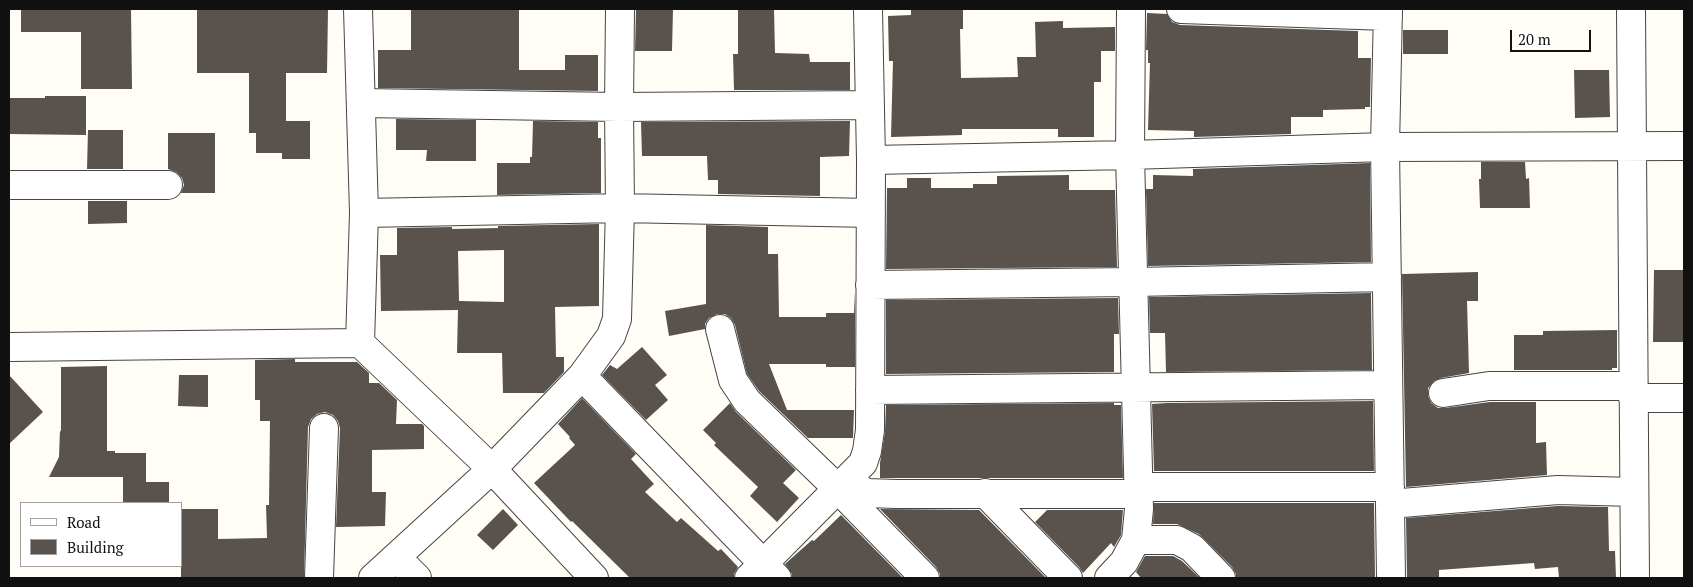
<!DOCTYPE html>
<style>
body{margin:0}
#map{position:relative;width:1693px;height:587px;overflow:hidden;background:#fffdf5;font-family:"PT Serif",serif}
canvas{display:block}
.frame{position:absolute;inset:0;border:10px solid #111;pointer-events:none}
.legend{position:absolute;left:20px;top:502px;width:162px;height:65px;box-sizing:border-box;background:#fff;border:1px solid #a0a0a0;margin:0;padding:6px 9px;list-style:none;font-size:15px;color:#111}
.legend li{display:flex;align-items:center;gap:10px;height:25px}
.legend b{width:25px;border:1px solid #a0a0a0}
.scale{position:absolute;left:1510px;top:30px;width:81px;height:22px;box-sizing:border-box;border:2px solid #111;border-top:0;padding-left:6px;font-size:15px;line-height:18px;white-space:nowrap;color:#111;-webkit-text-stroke:4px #fff;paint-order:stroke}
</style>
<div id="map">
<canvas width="1693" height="587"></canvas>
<div class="frame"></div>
<ul class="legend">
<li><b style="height:6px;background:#fff"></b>Road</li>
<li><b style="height:14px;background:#5a524d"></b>Building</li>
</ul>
<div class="scale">20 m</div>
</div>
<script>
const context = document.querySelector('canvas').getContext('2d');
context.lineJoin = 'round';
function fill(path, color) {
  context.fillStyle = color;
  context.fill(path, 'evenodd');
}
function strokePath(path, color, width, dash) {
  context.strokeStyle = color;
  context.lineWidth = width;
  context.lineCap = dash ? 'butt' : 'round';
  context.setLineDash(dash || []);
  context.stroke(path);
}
fill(new Path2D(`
 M 21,9 L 131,9 L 132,89 L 81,89 L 81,32 L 21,32 Z
 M 197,9 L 328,9 L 327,73 L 286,73 L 286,121 L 310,121 L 310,159 L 282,159 L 282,153 L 256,153 L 256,133 L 249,133 L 249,73 L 197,73 Z
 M 411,9 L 519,9 L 519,70 L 565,70 L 565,55 L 598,55 L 598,91 L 378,88 L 378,50 L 411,50 Z
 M 636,9 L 673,9 L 672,51 L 635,51 Z
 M 738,9 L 774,9 L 775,53 L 809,54 L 810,62 L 850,62 L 850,90 L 734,90 L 733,54 L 738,54 Z
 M 911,9 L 963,9 L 963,29 L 960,29 L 961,78 L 1018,77 L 1017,57 L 1036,57 L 1035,22 L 1063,21 L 1063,28 L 1115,27 L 1115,51 L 1101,51 L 1101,82 L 1094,82 L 1094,137 L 1058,137 L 1058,129 L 962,129 L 962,135 L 891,137 L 893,61 L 889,61 L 888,16 L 911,15 Z
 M 1147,13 L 1167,14 L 1172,22 L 1180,25 L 1358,31 L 1358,58 L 1371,58 L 1370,107 L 1365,107 L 1365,109 L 1323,110 L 1323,117 L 1291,117 L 1291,134 L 1194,137 L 1194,131 L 1148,130 L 1150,63 L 1148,63 L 1148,50 L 1146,50 Z
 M 1403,30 L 1448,30 L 1448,54 L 1403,54 Z
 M 1574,70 L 1609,70 L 1610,117 L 1575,118 Z
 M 45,96 L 86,96 L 86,135 L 9,134 L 9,98 L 45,98 Z
 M 396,119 L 476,120 L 476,161 L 426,161 L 427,150 L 396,150 Z
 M 533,121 L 598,122 L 598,138 L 601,138 L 601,193 L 497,195 L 497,163 L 530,163 L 530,157 L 532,157 Z
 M 850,121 L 849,156 L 820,157 L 820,196 L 718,194 L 718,180 L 708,180 L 707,156 L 642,156 L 641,122 Z
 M 88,130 L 123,130 L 123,169 L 87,169 Z
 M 168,133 L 215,133 L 215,193 L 181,193 L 184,185 L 182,178 L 176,172 L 168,169 Z
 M 1481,162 L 1525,162 L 1526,179 L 1529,178 L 1530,208 L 1480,208 L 1479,179 L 1481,179 Z
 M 1370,163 L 1371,262 L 1148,266 L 1146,189 L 1153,189 L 1153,175 L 1193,176 L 1193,169 Z
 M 1069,175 L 1069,190 L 1115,190 L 1117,267 L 886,269 L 887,188 L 907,188 L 907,178 L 931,178 L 931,188 L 973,188 L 973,184 L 997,184 L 997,176 Z
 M 88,201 L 127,201 L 127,223 L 88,224 Z
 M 599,224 L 599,306 L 555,307 L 556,357 L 564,357 L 564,372 L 544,393 L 503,393 L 502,353 L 457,353 L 458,310 L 381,311 L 380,255 L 397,255 L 397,228 L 452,227 L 452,229 L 498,228 L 498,226 ZM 504,250 L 504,302 L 459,301 L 458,251 Z
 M 706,225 L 768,227 L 768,254 L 778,254 L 779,317 L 826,317 L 826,313 L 854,313 L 855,292 L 855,367 L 826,367 L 826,364 L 769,364 L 787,410 L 854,410 L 853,438 L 808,438 L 759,391 L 747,374 L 735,325 L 731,318 L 725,314 L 717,314 L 709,318 L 705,324 L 705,329 L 669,336 L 665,311 L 706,304 Z
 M 1654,270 L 1684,270 L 1684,342 L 1653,342 Z
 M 1478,272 L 1478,301 L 1467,301 L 1469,373 L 1441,378 L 1434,381 L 1428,388 L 1428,396 L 1431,403 L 1438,408 L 1445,408 L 1490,402 L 1536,402 L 1536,443 L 1546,442 L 1547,475 L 1406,487 L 1402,274 Z
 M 1371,293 L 1372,370 L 1166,372 L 1165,333 L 1150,333 L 1149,297 Z
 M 1118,298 L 1119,334 L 1114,334 L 1114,372 L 886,374 L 886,300 Z
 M 1617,330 L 1617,368 L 1612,368 L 1612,370 L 1514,370 L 1514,335 L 1543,335 L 1543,331 Z
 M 642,347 L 667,375 L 655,385 L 668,400 L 646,420 L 602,375 L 610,365 L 617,369 Z
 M 295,359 L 295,362 L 357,362 L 369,373 L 369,383 L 379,383 L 397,400 L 396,424 L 422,424 L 424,426 L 424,449 L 372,450 L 372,492 L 386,492 L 385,526 L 336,527 L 340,428 L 338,421 L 333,415 L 325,412 L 317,414 L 311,419 L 308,427 L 304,578 L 181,578 L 181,509 L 218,509 L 218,539 L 267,538 L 266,505 L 269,505 L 270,421 L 260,421 L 260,400 L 255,400 L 255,360 Z
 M 107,366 L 107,451 L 115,451 L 115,453 L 146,453 L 146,482 L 169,482 L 169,503 L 123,503 L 123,477 L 49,477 L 59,457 L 60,430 L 61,432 L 61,367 Z
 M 9,375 L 43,412 L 9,444 Z
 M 179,375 L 208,375 L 208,407 L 178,406 Z
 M 582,398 L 636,454 L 631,459 L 654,484 L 645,492 L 677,522 L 681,518 L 718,551 L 721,549 L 738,567 L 734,574 L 734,578 L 630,578 L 572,521 L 571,522 L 534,483 L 575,445 L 569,438 L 570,437 L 558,424 Z
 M 1373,401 L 1374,471 L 1154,471 L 1152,404 L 1167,403 Z
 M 730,403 L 736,412 L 796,470 L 783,483 L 799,498 L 777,522 L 750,496 L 758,487 L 714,445 L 716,443 L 703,430 Z
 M 1114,403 L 1114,405 L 1121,405 L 1123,478 L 880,478 L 880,463 L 885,432 L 886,405 Z
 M 1154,503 L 1374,503 L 1375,578 L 1236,578 L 1236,574 L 1232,567 L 1199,534 L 1177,524 L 1153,524 Z
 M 1558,506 L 1608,507 L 1609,551 L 1615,551 L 1616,578 L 1559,578 L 1558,567 L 1535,569 L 1534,563 L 1439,570 L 1439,578 L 1407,578 L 1406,518 Z
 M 503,509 L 518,525 L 493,550 L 477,535 Z
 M 880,509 L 979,510 L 1046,578 L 940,578 L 940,574 L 936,567 Z
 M 1047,510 L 1123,510 L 1121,535 L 1114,547 L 1111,543 L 1083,573 L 1079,567 L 1035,522 Z
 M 841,515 L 903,578 L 792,578 L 792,574 L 785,564 L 812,540 L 814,541 Z
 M 1145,556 L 1173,556 L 1182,561 L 1200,578 L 1141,578 L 1136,572 Z`), '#5a524d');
const minor = new Path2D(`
 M 1181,9 L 1388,16
 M 1388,9 L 1385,147 L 1391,578
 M 1631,9 L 1635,578
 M 362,103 L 619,107 L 870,105
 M 871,160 L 1130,155 L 1385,147 L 1684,146
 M 9,185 L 168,185
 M 364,213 L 620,208 L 871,213
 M 870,285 L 1133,282 L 1387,277
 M 720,329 L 733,380 L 747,401 L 837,488 L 925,578
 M 360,343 L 492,469 L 594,578
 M 9,347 L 360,343 L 364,213 L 358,9
 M 582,376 L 777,578
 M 870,390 L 1388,385
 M 1443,393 L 1489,386 L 1633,386
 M 1633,398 L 1684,398
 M 844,481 L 867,493 L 897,494 L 1139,494
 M 1139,487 L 1390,487
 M 985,493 L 1068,578
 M 1390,504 L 1558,490 L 1634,492
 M 1136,540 L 1177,540 L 1192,548 L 1221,578
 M 397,558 L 417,578
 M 319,578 L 324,428
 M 373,578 L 492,469 L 582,376 L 611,336 L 617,319 L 620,208 L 619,107 L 620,9
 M 749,578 L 863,463 L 867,451 L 870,430 L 871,160 L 868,9
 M 1109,578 L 1124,562 L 1136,540 L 1139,509 L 1130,155 L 1131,9`);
strokePath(minor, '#444', 30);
strokePath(minor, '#fff', 28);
</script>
